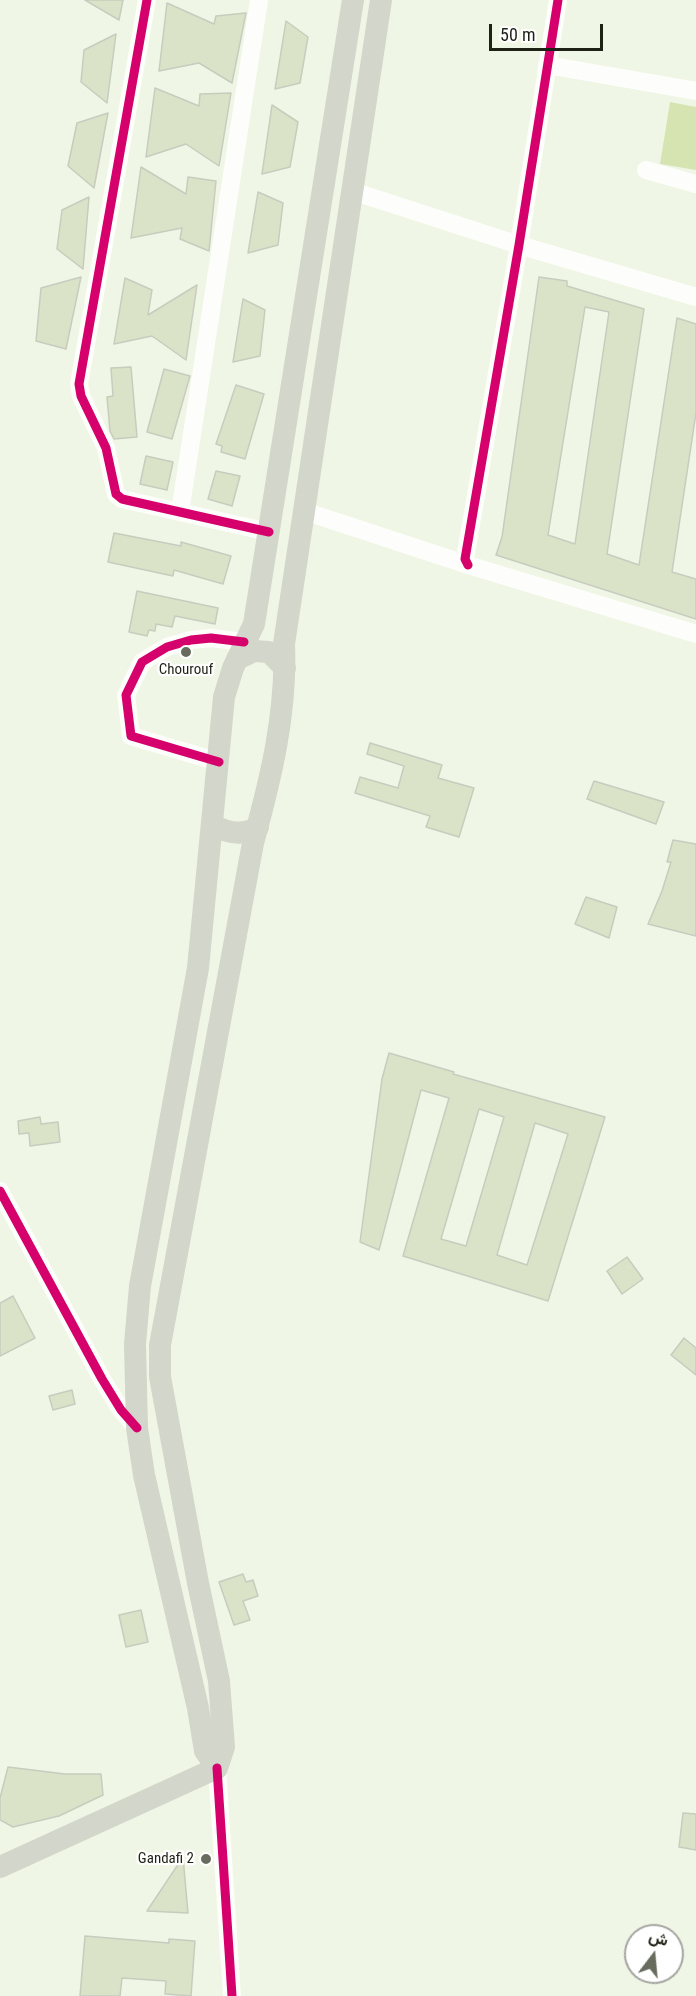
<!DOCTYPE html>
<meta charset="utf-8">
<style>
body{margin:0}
#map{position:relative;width:696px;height:1996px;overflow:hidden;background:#f0f6e5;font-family:"Roboto Condensed",Vazirmatn,sans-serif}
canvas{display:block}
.north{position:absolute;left:624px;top:1924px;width:60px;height:60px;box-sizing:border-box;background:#fff;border:2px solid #a5a6a2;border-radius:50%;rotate:16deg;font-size:16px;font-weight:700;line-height:24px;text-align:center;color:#1e2116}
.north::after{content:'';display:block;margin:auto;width:21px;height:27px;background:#686c5e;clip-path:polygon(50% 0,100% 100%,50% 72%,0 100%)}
.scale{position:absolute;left:489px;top:24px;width:114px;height:27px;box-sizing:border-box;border:3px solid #1e2116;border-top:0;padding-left:8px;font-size:18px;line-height:21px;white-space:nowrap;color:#1e2116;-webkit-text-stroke:4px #fff;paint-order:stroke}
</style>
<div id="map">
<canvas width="696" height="1996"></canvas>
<div class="north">ش</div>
<div class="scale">50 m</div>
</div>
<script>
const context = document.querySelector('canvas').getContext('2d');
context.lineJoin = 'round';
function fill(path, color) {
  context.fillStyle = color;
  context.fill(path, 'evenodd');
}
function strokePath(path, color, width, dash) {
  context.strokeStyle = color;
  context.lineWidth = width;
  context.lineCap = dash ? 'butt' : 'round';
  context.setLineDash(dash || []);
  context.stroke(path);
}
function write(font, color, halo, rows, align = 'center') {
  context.font = font + ' "Roboto Condensed",sans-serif';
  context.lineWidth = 4.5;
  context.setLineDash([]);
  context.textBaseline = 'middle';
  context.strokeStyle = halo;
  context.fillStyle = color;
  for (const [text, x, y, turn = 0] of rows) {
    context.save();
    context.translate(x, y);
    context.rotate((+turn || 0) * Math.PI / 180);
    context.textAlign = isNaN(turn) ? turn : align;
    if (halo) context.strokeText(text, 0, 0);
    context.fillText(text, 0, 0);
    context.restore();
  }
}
fill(new Path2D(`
 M 670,102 L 696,107 L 696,170 L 660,164 Z`), '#d6e4b2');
const building = new Path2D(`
 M 85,0 L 123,0 L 119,20 Z
 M 167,3 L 214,24 L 216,16 L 246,13 L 232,83 L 199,63 L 159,71 Z
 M 286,21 L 308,37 L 300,83 L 275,89 Z
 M 116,34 L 107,103 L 81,82 L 84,50 Z
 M 155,88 L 199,106 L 200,94 L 231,93 L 219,166 L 186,144 L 146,157 Z
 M 272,105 L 298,122 L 290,167 L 262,174 Z
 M 108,113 L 94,188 L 68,166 L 77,123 Z
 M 141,167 L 186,194 L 188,177 L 216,181 L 209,251 L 180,239 L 182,228 L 131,238 Z
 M 258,192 L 283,203 L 278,245 L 248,253 Z
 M 89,197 L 83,269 L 57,249 L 62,210 Z
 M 81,277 L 66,349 L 36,341 L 41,288 Z
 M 539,277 L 567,281 L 567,286 L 644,309 L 607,554 L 639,565 L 677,318 L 696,324 L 696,413 L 672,572 L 696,579 L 696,619 L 496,555 L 502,537 ZM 585,307 L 609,312 L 575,544 L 548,535 Z
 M 125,278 L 152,290 L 148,315 L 197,285 L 186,360 L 152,336 L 114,344 Z
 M 243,299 L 265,310 L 260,356 L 233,362 Z
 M 131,367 L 137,437 L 114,439 L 110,431 L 107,397 L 113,396 L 111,368 Z
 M 164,369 L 190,376 L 172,439 L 147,432 Z
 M 236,385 L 264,394 L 245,459 L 221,452 L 222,446 L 216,444 Z
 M 146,456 L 173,462 L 167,490 L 140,484 Z
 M 216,471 L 240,476 L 232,506 L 208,499 Z
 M 114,533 L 181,546 L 181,542 L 231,556 L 223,584 L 174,570 L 173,576 L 108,562 Z
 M 137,591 L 218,608 L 215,624 L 175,616 L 172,627 L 156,624 L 155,631 L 149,630 L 147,636 L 129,632 Z
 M 370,743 L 442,765 L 438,778 L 474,788 L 459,837 L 426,827 L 430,816 L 355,793 L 360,777 L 398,788 L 404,766 L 367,754 Z
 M 594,781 L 664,802 L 656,824 L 587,799 Z
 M 673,840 L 696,844 L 696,936 L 648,924 L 662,891 L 671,862 L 667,862 Z
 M 586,897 L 617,907 L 609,938 L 575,924 Z
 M 389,1053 L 454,1072 L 453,1074 L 605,1117 L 548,1301 L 403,1256 L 449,1098 L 421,1090 L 379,1250 L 360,1242 L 382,1079 ZM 479,1109 L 504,1117 L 466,1246 L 441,1239 ZM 535,1123 L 568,1134 L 527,1265 L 497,1255 Z
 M 40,1117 L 41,1124 L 58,1122 L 60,1142 L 30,1146 L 29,1133 L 19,1134 L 18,1121 Z
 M 627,1257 L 643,1279 L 622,1294 L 607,1271 Z
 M 13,1296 L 35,1338 L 0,1356 L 0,1303 Z
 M 684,1338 L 696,1348 L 696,1375 L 671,1355 Z
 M 72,1390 L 75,1404 L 53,1410 L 49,1396 Z
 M 243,1574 L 246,1582 L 253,1580 L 258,1596 L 243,1601 L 250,1620 L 234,1625 L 219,1582 Z
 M 141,1610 L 148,1642 L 126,1647 L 119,1615 Z
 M 8,1767 L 65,1774 L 101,1774 L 103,1795 L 59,1816 L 13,1827 L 0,1820 L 0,1798 Z
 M 683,1813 L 696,1814 L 696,1850 L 679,1847 Z
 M 183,1857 L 188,1913 L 147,1911 Z
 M 85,1936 L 169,1943 L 169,1939 L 195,1941 L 191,1996 L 165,1994 L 166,1981 L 122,1978 L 120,1996 L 80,1996 Z`);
fill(building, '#dae2c8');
strokePath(building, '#c8ccbf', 1.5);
strokePath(new Path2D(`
 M 147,0 L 79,384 L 81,396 L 106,448 L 116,494 L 122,499 L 269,532
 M 547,65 L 696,91
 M 646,170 L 696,184
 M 352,191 L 519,245 L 696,297
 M 304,511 L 468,565 L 696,634
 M 180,512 L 259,0
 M 468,565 L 465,559 L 519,245 L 558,0
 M 219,762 L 131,736 L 126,695 L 142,662 L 167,647 L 191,640 L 211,638 L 244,642
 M 0,1191 L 102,1379 L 121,1410 L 137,1428
 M 217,1768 L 232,1996`), '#fdfefb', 18);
strokePath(new Path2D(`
 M 237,659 L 254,651 L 269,652 L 285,668
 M 213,825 C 227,833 243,836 258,827
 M 217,1768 L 205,1751 L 198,1708 L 144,1475 L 137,1428 L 135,1344 L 140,1286 L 198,968 L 224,697 L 233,668 L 254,624 L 353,0
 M 0,1867 L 217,1768 L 224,1747 L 219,1681 L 198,1583 L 160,1377 L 160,1345 L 253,843 C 271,778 287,712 284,644 L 381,0`), '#d3d6ca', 22);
strokePath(new Path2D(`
 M 147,0 L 79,384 L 81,396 L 106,448 L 116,494 L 122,499 L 269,532
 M 468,565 L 465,559 L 519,245 L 558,0
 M 219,762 L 131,736 L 126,695 L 142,662 L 167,647 L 191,640 L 211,638 L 244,642
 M 0,1191 L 102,1379 L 121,1410 L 137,1428
 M 217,1768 L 232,1996`), '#d6006c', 9);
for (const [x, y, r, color] of [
 [186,652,6,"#686c5e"],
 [206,1859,6,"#686c5e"]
]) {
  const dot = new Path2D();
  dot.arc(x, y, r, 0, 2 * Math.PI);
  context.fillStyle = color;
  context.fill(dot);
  strokePath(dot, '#fff', 2);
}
write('15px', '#1e2116', '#fff', [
 ["Chourouf",186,670],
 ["Gandafi 2",194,1859,"right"]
]);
</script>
